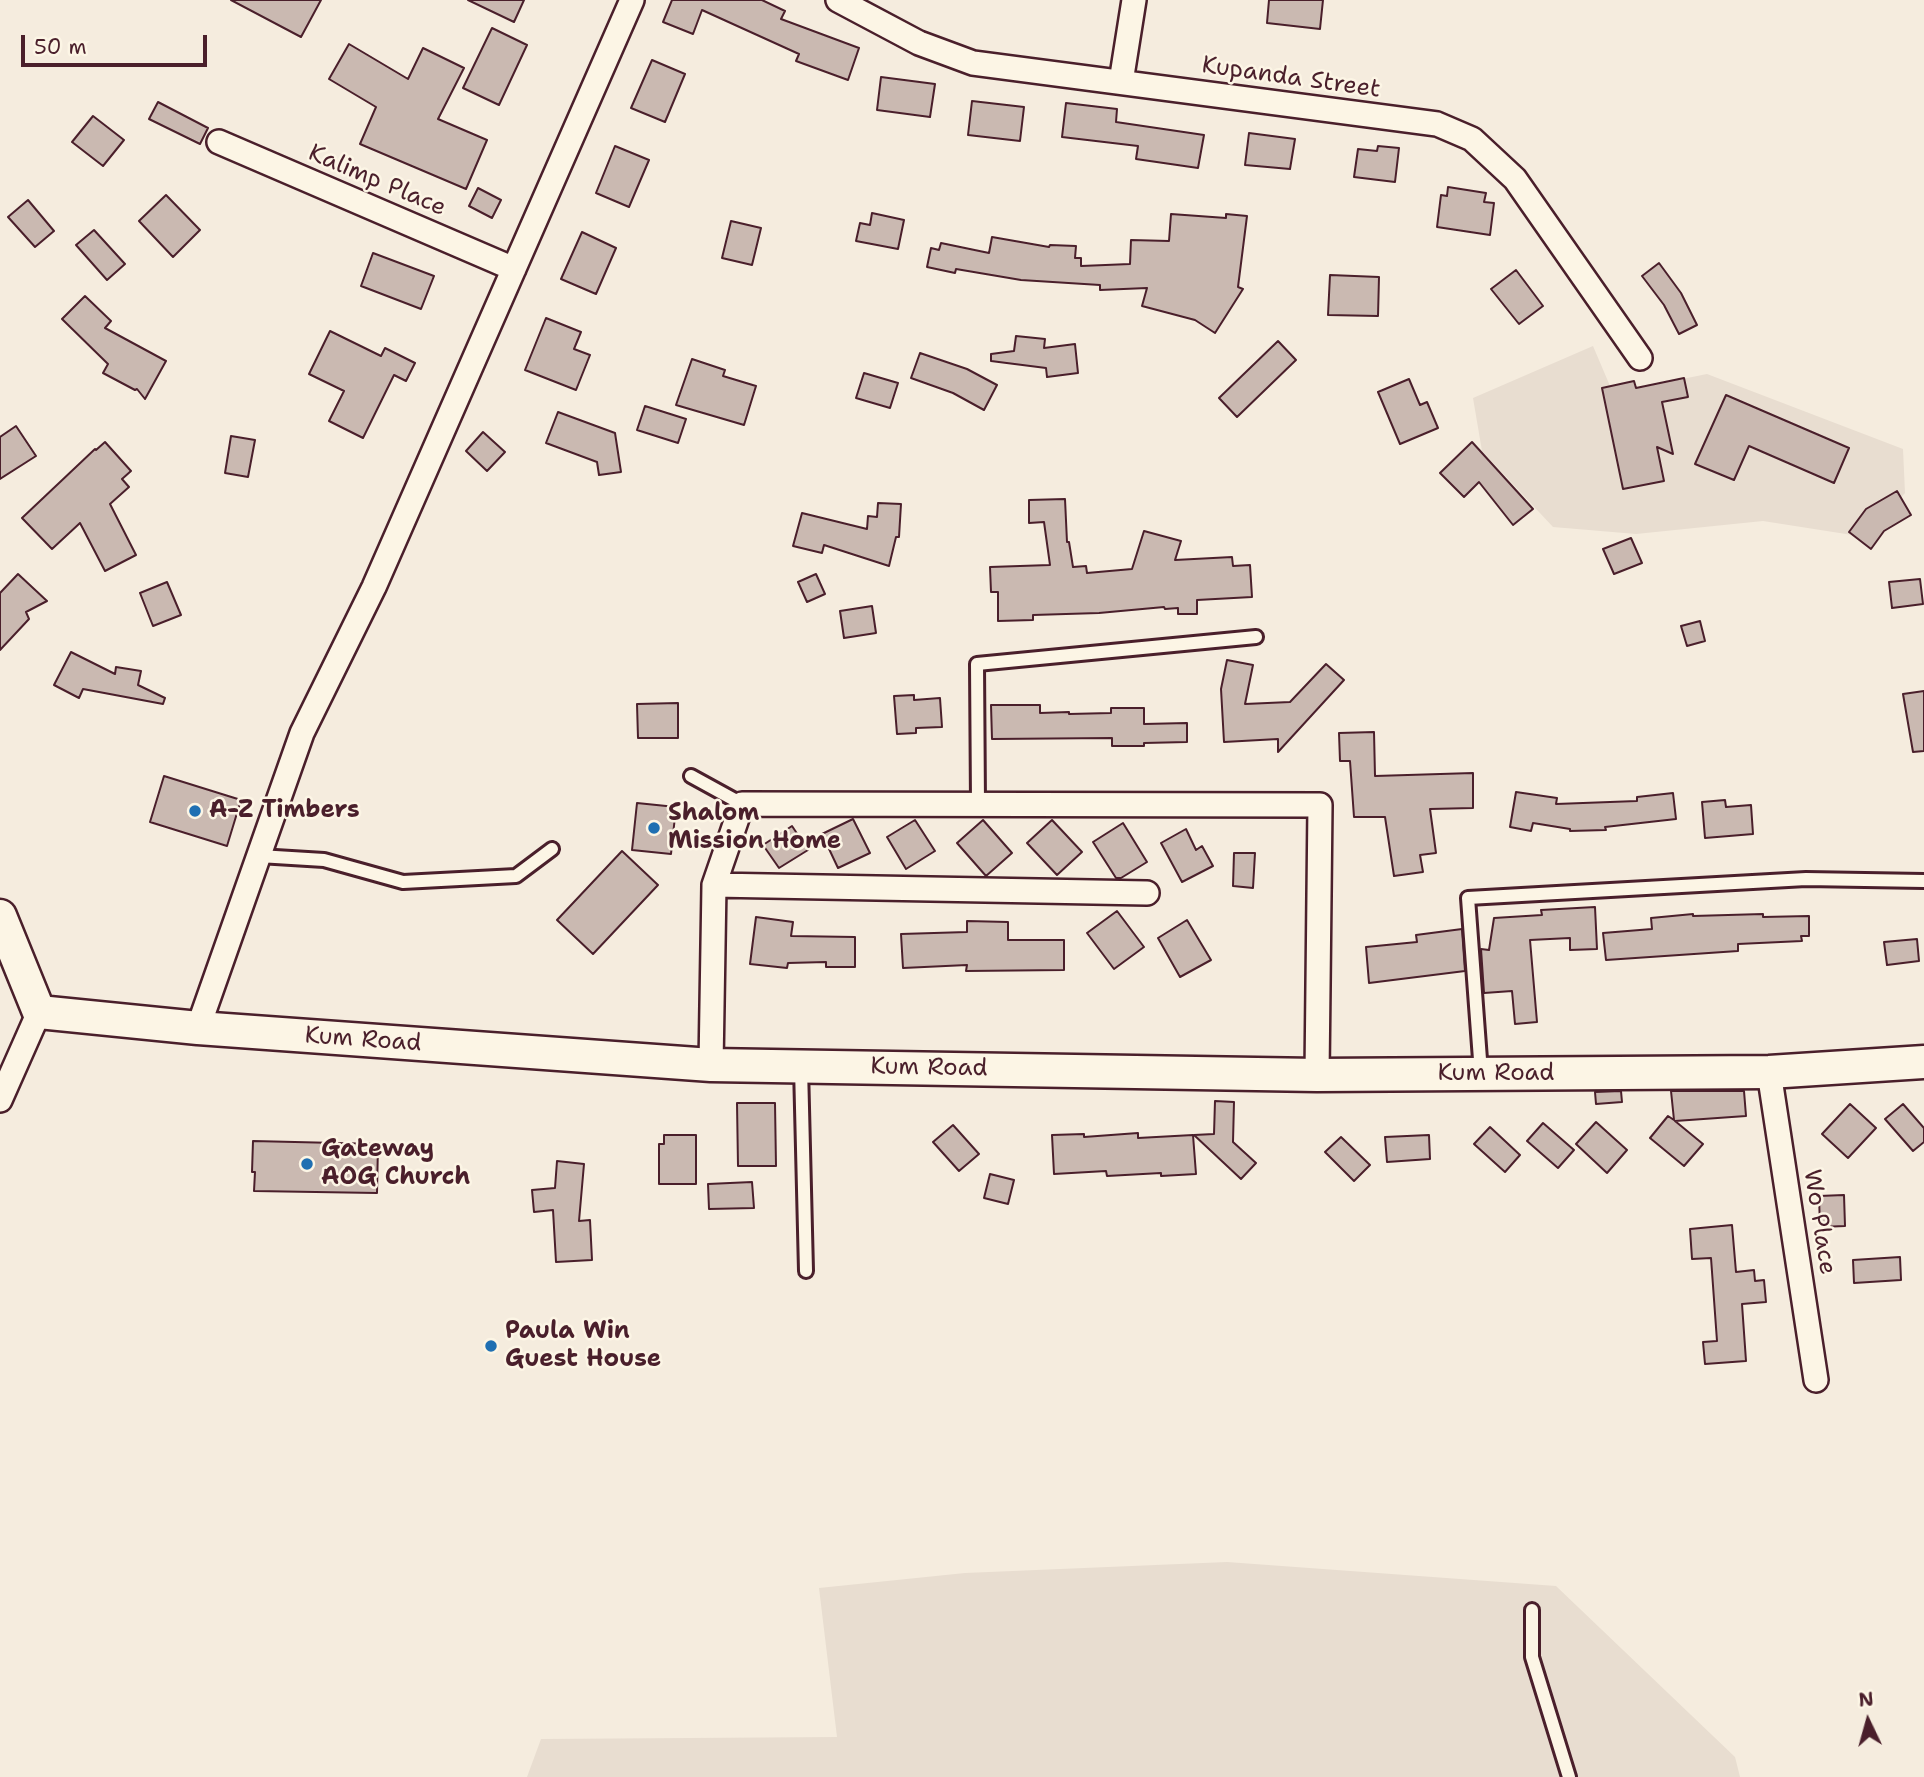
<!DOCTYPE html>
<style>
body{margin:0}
#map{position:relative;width:1924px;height:1777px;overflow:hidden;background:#f5ecde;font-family:"Shantell Sans",sans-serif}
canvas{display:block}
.north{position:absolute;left:1833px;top:1686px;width:70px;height:70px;-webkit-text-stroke:5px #fcf5e5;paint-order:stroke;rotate:355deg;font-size:19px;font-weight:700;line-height:28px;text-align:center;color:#4a1f2b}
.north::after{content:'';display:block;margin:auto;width:24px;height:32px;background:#4a1f2b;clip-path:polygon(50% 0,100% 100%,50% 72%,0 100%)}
.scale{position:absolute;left:21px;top:35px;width:186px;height:32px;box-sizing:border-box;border:4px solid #4a1f2b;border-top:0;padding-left:9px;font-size:21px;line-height:24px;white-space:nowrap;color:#4a1f2b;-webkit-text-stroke:5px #fcf5e5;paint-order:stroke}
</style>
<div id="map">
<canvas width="1924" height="1777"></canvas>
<div class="north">N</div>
<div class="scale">50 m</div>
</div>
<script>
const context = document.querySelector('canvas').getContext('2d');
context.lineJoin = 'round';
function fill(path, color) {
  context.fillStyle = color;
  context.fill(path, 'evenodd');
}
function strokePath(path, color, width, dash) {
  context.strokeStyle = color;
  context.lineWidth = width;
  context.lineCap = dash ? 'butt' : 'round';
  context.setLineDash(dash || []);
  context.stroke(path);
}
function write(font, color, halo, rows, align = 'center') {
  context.font = font + ' "Shantell Sans",sans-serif';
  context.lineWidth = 5;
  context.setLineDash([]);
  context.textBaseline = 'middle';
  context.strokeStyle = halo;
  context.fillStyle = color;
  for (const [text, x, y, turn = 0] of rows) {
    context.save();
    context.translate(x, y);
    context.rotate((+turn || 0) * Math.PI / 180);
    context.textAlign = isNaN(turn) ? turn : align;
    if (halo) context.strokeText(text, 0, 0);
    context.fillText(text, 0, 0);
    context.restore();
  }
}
fill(new Path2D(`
 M 1593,346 L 1613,393 L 1707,374 L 1903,449 L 1905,493 L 1865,537 L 1763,521 L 1636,534 L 1553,527 L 1482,451 L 1473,398 Z
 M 1227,1562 L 1556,1586 L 1735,1757 L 1740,1777 L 527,1777 L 541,1739 L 837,1737 L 819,1588 L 965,1573 Z`), '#e8ddd0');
const building = new Path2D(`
 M 231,0 L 321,0 L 301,37 Z
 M 468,0 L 524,0 L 514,22 Z
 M 672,0 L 762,0 L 785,11 L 781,19 L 859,48 L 848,80 L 796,61 L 799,54 L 702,10 L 693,34 L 663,22 Z
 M 1269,0 L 1323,0 L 1320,29 L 1267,23 Z
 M 492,28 L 527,45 L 499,105 L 463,88 Z
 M 349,44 L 408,79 L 423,48 L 464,68 L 438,119 L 487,140 L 466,189 L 360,144 L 376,107 L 329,79 Z
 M 652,60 L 685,74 L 665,122 L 631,108 Z
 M 881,77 L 935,84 L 930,117 L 877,110 Z
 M 972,101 L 1024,107 L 1020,141 L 968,135 Z
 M 158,102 L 208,128 L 200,144 L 149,119 Z
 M 1066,103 L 1117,109 L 1116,122 L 1204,135 L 1198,168 L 1136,159 L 1138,146 L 1062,137 Z
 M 93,116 L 124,140 L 103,166 L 72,142 Z
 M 1249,133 L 1295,139 L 1290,169 L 1245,165 Z
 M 615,146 L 649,160 L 629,207 L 596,193 Z
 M 1378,146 L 1399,148 L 1395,182 L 1354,177 L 1358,149 L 1377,151 Z
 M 1448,187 L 1486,193 L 1484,202 L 1494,203 L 1490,235 L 1437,227 L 1441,195 L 1447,196 Z
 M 478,188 L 501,200 L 492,218 L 469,206 Z
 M 166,195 L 200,230 L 173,257 L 139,221 Z
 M 28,200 L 54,231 L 35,247 L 8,217 Z
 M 872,213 L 904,220 L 898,249 L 856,241 L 860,223 L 870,225 Z
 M 1171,214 L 1226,218 L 1226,214 L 1247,216 L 1238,287 L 1243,289 L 1215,333 L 1195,320 L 1142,306 L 1147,288 L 1100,290 L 1100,285 L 1021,280 L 956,269 L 955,273 L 927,267 L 931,248 L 939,250 L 941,243 L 989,253 L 992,237 L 1049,247 L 1050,245 L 1076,246 L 1075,258 L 1081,258 L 1081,266 L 1130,264 L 1131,240 L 1169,241 Z
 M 731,221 L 761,228 L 752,265 L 722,258 Z
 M 94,230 L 125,264 L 107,280 L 76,245 Z
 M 582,232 L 616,248 L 596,294 L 561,279 Z
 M 373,253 L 434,276 L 421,309 L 361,286 Z
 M 1659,263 L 1681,293 L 1697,325 L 1679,334 L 1664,305 L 1642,276 Z
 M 1516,270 L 1543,306 L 1519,324 L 1491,289 Z
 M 1330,275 L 1379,277 L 1378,316 L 1328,315 Z
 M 85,296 L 111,321 L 105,328 L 166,361 L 145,399 L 137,389 L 135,390 L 103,373 L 108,364 L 62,319 Z
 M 546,318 L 581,332 L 574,349 L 590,355 L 576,390 L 525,370 Z
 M 330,331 L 381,356 L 385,348 L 415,363 L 406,381 L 394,375 L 363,438 L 329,421 L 344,391 L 309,374 Z
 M 1016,336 L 1045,339 L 1044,348 L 1075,344 L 1078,373 L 1047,377 L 1046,368 L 991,361 L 991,354 L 1014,351 Z
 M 1278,341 L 1296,360 L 1237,417 L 1219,398 Z
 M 920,353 L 967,369 L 997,385 L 984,410 L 953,393 L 911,378 Z
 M 692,359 L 725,370 L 723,376 L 756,386 L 744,425 L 676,405 Z
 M 864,373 L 898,383 L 890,408 L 856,398 Z
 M 1684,378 L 1688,397 L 1662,402 L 1673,454 L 1657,447 L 1664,481 L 1623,489 L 1602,388 L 1634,381 L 1636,388 Z
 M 1409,379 L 1420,405 L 1427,402 L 1438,428 L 1400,444 L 1378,392 Z
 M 1726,395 L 1849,448 L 1834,483 L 1749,446 L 1734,480 L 1695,464 Z
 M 645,406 L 686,419 L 678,443 L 637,430 Z
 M 558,412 L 615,433 L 621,472 L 599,475 L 597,462 L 546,443 Z
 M 16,426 L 36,456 L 0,479 L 0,437 Z
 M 483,432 L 505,452 L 487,471 L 466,451 Z
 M 231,436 L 255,440 L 248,477 L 225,473 Z
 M 105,442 L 131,471 L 122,479 L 129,487 L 110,504 L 136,555 L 105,571 L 80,523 L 52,549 L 22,518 L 95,449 L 96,450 Z
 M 1472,442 L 1533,509 L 1513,525 L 1479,482 L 1464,497 L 1440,473 Z
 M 1897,491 L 1911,515 L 1884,531 L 1871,549 L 1849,532 L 1866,509 Z
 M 1065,499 L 1067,542 L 1069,542 L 1073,567 L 1086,566 L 1087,573 L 1132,569 L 1144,531 L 1181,541 L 1175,560 L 1232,557 L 1233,566 L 1250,565 L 1252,597 L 1197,600 L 1197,614 L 1178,614 L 1178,608 L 1165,609 L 1164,607 L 1099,613 L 1033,615 L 1033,620 L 998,621 L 998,592 L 991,592 L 990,567 L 1050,565 L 1044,522 L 1029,523 L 1029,500 Z
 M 878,503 L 901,504 L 899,537 L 896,537 L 889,566 L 824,545 L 822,553 L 793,546 L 802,513 L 867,529 L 868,516 L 877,517 Z
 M 1631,538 L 1642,563 L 1614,574 L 1603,549 Z
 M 18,574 L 47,601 L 26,612 L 29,619 L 0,650 L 0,593 Z
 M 816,574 L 825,594 L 807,602 L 798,582 Z
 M 1920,579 L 1923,604 L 1892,608 L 1889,582 Z
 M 167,582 L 181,615 L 153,626 L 140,593 Z
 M 872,606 L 876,633 L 844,638 L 840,611 Z
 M 1700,621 L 1705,641 L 1687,646 L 1681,626 Z
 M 71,652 L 115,674 L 116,667 L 141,671 L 138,685 L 165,698 L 163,704 L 83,689 L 79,698 L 54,685 Z
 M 1227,660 L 1253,665 L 1245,704 L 1290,702 L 1326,664 L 1344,680 L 1278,752 L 1278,739 L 1224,742 L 1221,689 Z
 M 1924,691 L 1924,751 L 1913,752 L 1903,694 Z
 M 914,695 L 914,700 L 940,698 L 942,727 L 916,728 L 916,733 L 897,734 L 894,696 Z
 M 678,703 L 678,738 L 638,738 L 637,704 Z
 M 991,705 L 1040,705 L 1040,713 L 1069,712 L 1069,714 L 1111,713 L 1111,708 L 1144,708 L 1144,724 L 1187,723 L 1187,742 L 1144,743 L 1144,746 L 1112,746 L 1112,738 L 992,739 Z
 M 1374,732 L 1375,776 L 1473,773 L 1473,808 L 1430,809 L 1436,853 L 1420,855 L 1423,872 L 1394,876 L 1385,817 L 1354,817 L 1350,761 L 1340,761 L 1339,733 Z
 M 164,776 L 241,800 L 227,846 L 150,822 Z
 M 1516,792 L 1557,798 L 1556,804 L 1637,801 L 1637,797 L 1673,793 L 1676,819 L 1605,827 L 1606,830 L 1570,831 L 1570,829 L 1533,823 L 1531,831 L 1510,827 Z
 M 1725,800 L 1726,807 L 1751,805 L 1753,834 L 1705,838 L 1702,802 Z
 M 637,803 L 676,807 L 671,854 L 632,850 Z
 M 853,819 L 870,853 L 838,868 L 822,834 Z
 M 915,820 L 935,851 L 906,869 L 887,837 Z
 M 983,820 L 1012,853 L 986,876 L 957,843 Z
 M 1052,820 L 1082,852 L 1057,875 L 1027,843 Z
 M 1123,823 L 1147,862 L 1121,878 L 1116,878 L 1093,842 Z
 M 792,826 L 808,850 L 779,868 L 763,845 Z
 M 1186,829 L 1196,850 L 1202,846 L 1213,866 L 1182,882 L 1161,843 Z
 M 622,851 L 658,885 L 593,954 L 557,920 Z
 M 1234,853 L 1255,853 L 1253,888 L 1233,886 Z
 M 1595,907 L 1597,949 L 1570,950 L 1570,938 L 1530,940 L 1537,1022 L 1515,1024 L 1512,991 L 1484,993 L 1481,949 L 1489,950 L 1494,918 L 1542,915 L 1541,910 Z
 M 1117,911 L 1144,947 L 1114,969 L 1087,933 Z
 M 1693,914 L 1693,916 L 1763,914 L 1763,917 L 1809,916 L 1809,936 L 1801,936 L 1802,941 L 1738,944 L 1738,951 L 1606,960 L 1603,933 L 1652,929 L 1651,918 Z
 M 756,917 L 793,922 L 791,936 L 855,937 L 855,967 L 826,967 L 826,962 L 788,963 L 787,968 L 750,964 Z
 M 1187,920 L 1211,960 L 1180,977 L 1158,938 Z
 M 967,921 L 1008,922 L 1008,940 L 1064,940 L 1064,970 L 966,971 L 967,965 L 903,968 L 901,934 L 967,932 Z
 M 1462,929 L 1465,971 L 1369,983 L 1366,947 L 1417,942 L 1416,935 Z
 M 1917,939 L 1919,961 L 1887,965 L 1884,942 Z
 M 1621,1091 L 1622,1102 L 1596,1104 L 1595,1092 Z
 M 1671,1091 L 1744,1091 L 1746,1116 L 1675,1121 L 1703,1144 L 1684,1166 L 1650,1138 L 1668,1116 L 1674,1120 Z
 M 1215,1101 L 1234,1102 L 1233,1142 L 1256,1163 L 1241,1179 L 1194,1135 L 1214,1134 Z
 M 737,1103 L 775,1103 L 776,1166 L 738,1166 Z
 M 1850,1104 L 1876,1128 L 1848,1158 L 1822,1134 Z
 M 1903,1104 L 1924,1128 L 1924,1142 L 1913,1151 L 1885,1119 Z
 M 1596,1122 L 1627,1150 L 1607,1173 L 1576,1144 Z
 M 1543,1123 L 1574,1150 L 1558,1168 L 1527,1141 Z
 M 953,1125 L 979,1154 L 959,1171 L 933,1142 Z
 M 1490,1127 L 1520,1155 L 1505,1172 L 1474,1144 Z
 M 1138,1133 L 1138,1138 L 1193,1135 L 1196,1174 L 1161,1176 L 1161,1173 L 1107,1176 L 1106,1171 L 1054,1174 L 1052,1135 L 1084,1134 L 1084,1137 Z
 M 664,1135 L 696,1135 L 696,1184 L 659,1184 L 659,1144 L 664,1144 Z
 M 1429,1135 L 1430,1159 L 1387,1162 L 1385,1137 Z
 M 1341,1137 L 1370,1165 L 1354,1181 L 1325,1152 Z
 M 253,1141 L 378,1144 L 377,1193 L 254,1191 L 255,1172 L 252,1172 Z
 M 557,1161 L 584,1164 L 579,1221 L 590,1220 L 592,1260 L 556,1262 L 553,1210 L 534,1212 L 532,1190 L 555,1188 Z
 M 990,1174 L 1014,1180 L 1008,1204 L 984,1198 Z
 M 752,1182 L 754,1208 L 709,1209 L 708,1184 Z
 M 1844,1195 L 1845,1226 L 1820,1227 L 1819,1196 Z
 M 1732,1225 L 1736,1272 L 1754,1270 L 1755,1281 L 1764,1280 L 1766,1302 L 1742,1304 L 1746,1361 L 1705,1364 L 1703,1342 L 1717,1341 L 1711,1258 L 1692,1259 L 1690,1229 Z
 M 1900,1257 L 1901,1280 L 1854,1283 L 1853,1260 Z`);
fill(building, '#cab9b1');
strokePath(building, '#4a1f2b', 2);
const lane = new Path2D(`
 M 691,776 L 742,804
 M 978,804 L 977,664 L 1256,637
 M 259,856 L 324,860 L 403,882 L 516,876 L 552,849
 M 801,1067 L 806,1271
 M 1481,1073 L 1468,898 L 1806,879 L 1924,881
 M 1532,1610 L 1532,1657 L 1569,1777`);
const street = new Path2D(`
 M 838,0 L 919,43 L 973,63 L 1437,124 L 1472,139 L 1515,179 L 1640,358
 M 1121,82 L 1134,0
 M 219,142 L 514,269
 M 714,885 L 1147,893
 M 198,1028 L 302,733 L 374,587 L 632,0
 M 711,1065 L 714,885 L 742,804 L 1320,805 L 1317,1075
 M 1769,1072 L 1816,1380
 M 0,1100 L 39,1012`);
const secondary = new Path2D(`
 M 0,916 L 39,1012 L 198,1028 L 711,1065 L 1317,1075 L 1769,1072 L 1924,1062`);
strokePath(lane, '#4a1f2b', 18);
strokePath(street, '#4a1f2b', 28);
strokePath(secondary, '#4a1f2b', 37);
strokePath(lane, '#fcf5e5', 12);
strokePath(street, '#fcf5e5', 23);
strokePath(secondary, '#fcf5e5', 32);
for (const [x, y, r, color] of [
 [195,811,7,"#1f6fb2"],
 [654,828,7,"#1f6fb2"],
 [307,1164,7,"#1f6fb2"],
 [491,1346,7,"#1f6fb2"]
]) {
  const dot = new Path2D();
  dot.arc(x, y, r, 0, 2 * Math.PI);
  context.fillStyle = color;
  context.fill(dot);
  strokePath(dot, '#fcf5e5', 2.5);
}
write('24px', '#4a1f2b', '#fcf5e5', [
 ["Kupanda Street",1291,78,8],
 ["Kalimp Place",377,181,23],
 ["Kum Road",363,1040,4],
 ["Kum Road",929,1068,1],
 ["Kum Road",1496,1074],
 ["Wo Place",1819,1222,81]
]);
write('bold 24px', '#4a1f2b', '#fcf5e5', [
 ["A-Z Timbers",209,811],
 ["Shalom",668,814],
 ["Mission Home",668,842],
 ["Gateway",321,1150],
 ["AOG Church",321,1178],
 ["Paula Win",505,1332],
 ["Guest House",505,1360]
], 'left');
</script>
